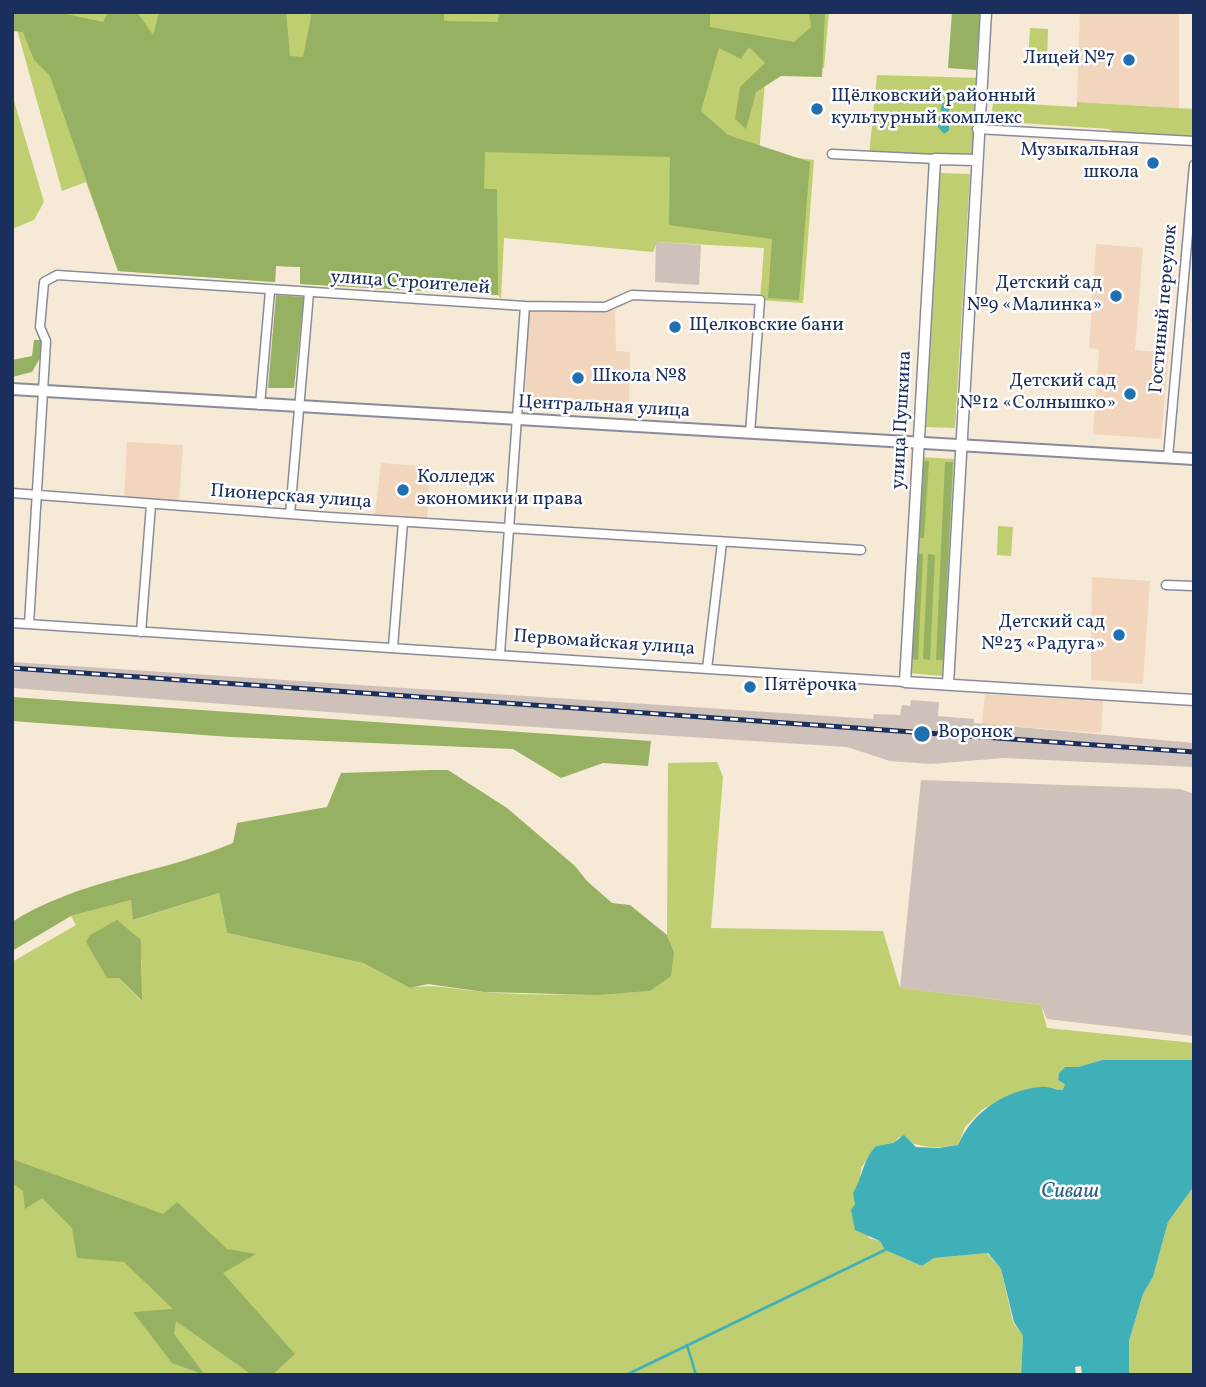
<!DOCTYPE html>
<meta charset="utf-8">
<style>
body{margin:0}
#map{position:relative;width:1206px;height:1387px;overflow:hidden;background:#f6e9d5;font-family:Vollkorn,serif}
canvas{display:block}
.frame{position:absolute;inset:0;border:14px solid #1b2f5e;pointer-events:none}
</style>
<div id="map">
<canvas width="1206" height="1387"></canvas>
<div class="frame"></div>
</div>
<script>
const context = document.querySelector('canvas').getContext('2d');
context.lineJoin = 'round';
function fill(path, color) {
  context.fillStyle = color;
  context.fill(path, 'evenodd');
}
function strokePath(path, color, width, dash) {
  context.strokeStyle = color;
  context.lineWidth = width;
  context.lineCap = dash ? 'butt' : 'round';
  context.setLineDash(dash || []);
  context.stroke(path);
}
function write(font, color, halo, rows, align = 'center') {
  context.font = font + ' Vollkorn,serif';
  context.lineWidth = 5;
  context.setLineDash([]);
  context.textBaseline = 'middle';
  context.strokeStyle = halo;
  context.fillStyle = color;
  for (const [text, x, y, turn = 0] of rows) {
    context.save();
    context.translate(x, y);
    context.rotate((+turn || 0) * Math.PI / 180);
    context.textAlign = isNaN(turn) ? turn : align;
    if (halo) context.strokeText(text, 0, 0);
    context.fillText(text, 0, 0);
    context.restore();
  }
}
fill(new Path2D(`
 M 1080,12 L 1179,12 L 1179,108 L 1077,102 Z
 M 1096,244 L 1143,248 L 1135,350 L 1169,353 L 1161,439 L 1093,434 L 1099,349 L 1089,348 Z
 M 615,310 L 616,351 L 630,352 L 629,408 L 525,404 L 529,311 Z
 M 127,442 L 183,445 L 179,501 L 124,498 Z
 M 381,463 L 431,467 L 427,518 L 375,514 Z
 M 1092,577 L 1150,581 L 1143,684 L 1091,680 Z
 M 985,694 L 1103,701 L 1101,733 L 982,724 Z`), '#f1d5bd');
fill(new Path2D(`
 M 656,242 L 701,245 L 699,285 L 655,282 Z
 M 12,662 L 873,719 L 874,714 L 900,715 L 902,705 L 910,706 L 911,700 L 939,702 L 938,716 L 974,719 L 974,723 L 1194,743 L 1194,767 L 1003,758 L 931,764 L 890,761 L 847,747 L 487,724 L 12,688 Z
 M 921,780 L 1180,789 L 1194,794 L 1194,1036 L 1047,1019 L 1041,1005 L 900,988 Z`), '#cec1ba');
fill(new Path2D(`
 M 20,12 L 829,12 L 824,68 L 767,65 L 766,70 L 759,153 L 814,160 L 803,303 L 760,300 L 764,248 L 657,242 L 653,252 L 504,238 L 501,299 L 498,295 L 300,284 L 300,267 L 276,266 L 275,282 L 118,271 L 86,182 L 62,191 L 18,33 Z
 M 1030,28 L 1048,29 L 1047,62 L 1028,62 Z
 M 877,75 L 981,78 L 976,160 L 869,156 Z
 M 12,94 L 44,202 L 34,220 L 12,229 Z
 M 993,102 L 1077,107 L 1077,102 L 1194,109 L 1194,137 L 1117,135 L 1109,129 L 991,121 Z
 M 940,173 L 970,174 L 955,428 L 926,427 Z
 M 921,457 L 954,459 L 943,676 L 908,673 Z
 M 998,526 L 1013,527 L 1011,556 L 997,555 Z
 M 717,762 L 723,777 L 711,928 L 883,931 L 900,988 L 1041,1005 L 1047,1028 L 1194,1043 L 1192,1060 L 1102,1060 L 1078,1067 L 1065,1067 L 1059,1073 L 1058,1080 L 1066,1084 L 1063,1090 L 1047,1087 L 1004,1098 L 983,1109 L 965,1127 L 958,1145 C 935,1149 919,1148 899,1137 L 893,1143 L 876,1146 L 861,1168 L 860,1182 L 853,1193 L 869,1238 L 880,1241 L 885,1250 L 922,1266 L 934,1258 L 987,1253 L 1001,1269 L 1013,1322 L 1023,1336 L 1021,1375 L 12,1375 L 12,962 L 76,925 L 71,916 L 131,900 L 134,920 L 219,893 L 227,933 L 363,963 L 410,988 C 435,983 458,990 484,992 C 539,996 595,995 650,991 L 674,952 L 667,935 L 668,763 ZM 142,959 L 141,1001 L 119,978 Z
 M 1194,1186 L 1194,1375 L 1129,1375 L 1129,1341 L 1143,1294 L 1153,1277 L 1168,1222 Z`), '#bece70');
fill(new Path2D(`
 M 12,12 L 57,12 L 103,22 L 108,12 L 137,12 L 153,35 L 159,13 L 163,12 L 286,12 L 290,56 L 303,57 L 312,12 L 444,12 L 444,21 L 498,22 L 499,12 L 710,12 L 710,27 L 794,42 L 811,27 L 809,12 L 825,12 L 822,77 L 781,76 L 756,92 L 746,129 L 735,119 L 740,87 L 765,63 L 749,47 L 741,59 L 719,48 L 701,111 L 728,135 L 810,162 L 799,300 L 768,298 L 772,239 L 669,225 L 670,157 L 485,152 L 484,189 L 497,189 L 498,295 L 300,284 L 300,267 L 276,266 L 275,282 L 118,271 L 50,76 L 34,60 L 23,32 L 12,31 Z
 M 952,12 L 980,12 L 976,70 L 948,68 Z
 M 276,295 L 304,297 L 294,388 L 268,388 Z
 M 34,340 L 42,340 L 40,358 L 32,372 L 12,377 L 12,360 L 32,356 Z
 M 923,461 L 929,461 L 924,538 L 917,538 Z
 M 945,462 L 953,462 L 943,660 L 936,660 Z
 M 916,554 L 923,554 L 918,660 L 910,659 Z
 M 928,554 L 935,555 L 930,660 L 923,659 Z
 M 12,697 L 651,741 L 648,766 L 603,763 L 561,778 L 513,749 L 231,737 L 12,721 Z
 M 431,770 L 448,770 L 507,808 L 575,866 L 587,881 L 612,903 L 630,905 L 667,935 L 674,952 L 671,976 L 650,991 L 597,995 L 484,992 L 428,984 L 410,988 L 363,963 L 227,933 L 219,893 L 133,920 L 131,900 L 71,916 L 12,951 L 12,922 C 79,879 161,874 233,843 L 237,823 L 327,807 L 341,773 Z
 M 117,920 L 141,940 L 142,1001 L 119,978 L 107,978 L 86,942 L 90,935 Z
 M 12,1159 L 163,1214 L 177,1202 L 227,1249 L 256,1254 L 223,1273 L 295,1354 L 272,1375 L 252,1375 L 176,1321 L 174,1334 L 205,1375 L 172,1363 L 133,1312 L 173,1309 L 124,1262 L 77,1258 L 72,1228 L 42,1198 L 25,1209 L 23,1191 L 12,1183 Z`), '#96b162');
fill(new Path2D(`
 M 942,103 L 949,103 L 949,130 L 944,134 L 938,127 Z
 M 1102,1060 L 1194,1060 L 1194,1186 L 1168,1222 L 1153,1277 L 1143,1294 L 1129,1341 L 1129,1375 L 1082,1375 L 1081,1366 L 1075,1367 L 1076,1375 L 1021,1375 L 1023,1336 L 1014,1322 L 1001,1269 L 988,1253 L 934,1258 L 922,1266 L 885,1250 L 880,1241 L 855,1230 L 851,1210 L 855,1204 L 853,1193 C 863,1177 862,1161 876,1146 L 893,1143 L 904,1135 L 916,1147 L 938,1148 L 958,1145 C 972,1112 1005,1090 1041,1087 C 1049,1086 1055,1090 1063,1090 L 1065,1084 L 1058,1080 L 1059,1073 L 1065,1067 L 1078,1067 Z`), '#3fb0b7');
strokePath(new Path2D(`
 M 687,1345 L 696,1375
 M 626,1375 L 885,1250`), '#3fb0b7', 2.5);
const minor = new Path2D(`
 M 977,129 L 1194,141
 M 832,154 L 935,159
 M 260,405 L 270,291
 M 1168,457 L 1194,165
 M 12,493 L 329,517 L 861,550
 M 290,514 L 309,293
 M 1166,585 L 1194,586
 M 12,623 L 905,682
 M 29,624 L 46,341 L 40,327 L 44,282 L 57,275 L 525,306 L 605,307 L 632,295 L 760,300 L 750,433
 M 141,632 L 151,505
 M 393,647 L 403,522
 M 500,654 L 525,306
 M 707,669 L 722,543`);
const tertiary = new Path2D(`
 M 976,160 L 935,159 L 905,682 L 1194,700
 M 948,684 L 986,12`);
const secondary = new Path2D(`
 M 12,389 L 1194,459`);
strokePath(minor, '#888c9a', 11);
strokePath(tertiary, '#888c9a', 13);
strokePath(secondary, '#888c9a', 14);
strokePath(minor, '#fff', 8);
strokePath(tertiary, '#fff', 10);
strokePath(secondary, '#fff', 10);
const rail = new Path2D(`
 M 12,668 L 1194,752`);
strokePath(rail, '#1b2f5e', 5);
strokePath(rail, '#fff', 2.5, [8]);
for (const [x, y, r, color] of [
 [1129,60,7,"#1f6fb2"],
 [817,109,7,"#1f6fb2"],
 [1153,163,7,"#1f6fb2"],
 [1116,296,7,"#1f6fb2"],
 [675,327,7,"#1f6fb2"],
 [578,378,7,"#1f6fb2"],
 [1130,394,7,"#1f6fb2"],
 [403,490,7,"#1f6fb2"],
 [1119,635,7,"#1f6fb2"],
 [750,687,7,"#1f6fb2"],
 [922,734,9,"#1f6fb2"]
]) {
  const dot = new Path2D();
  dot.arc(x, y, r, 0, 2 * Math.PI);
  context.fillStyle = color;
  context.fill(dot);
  strokePath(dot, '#fff', 2.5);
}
write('19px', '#1b2f5e', '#fff', [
 ["Лицей №7",1115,60,"right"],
 ["Щёлковский районный",831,98],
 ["культурный комплекс",831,120],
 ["Музыкальная",1139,152,"right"],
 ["школа",1139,174,"right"],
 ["Детский сад",1102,285,"right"],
 ["№9 «Малинка»",1102,307,"right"],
 ["Щелковские бани",689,327],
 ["Школа №8",592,378],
 ["Детский сад",1116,383,"right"],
 ["№12 «Солнышко»",1116,405,"right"],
 ["Колледж",417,479],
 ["экономики и права",417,501],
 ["Детский сад",1105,624,"right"],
 ["№23 «Радуга»",1105,646,"right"],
 ["Пятёрочка",764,687],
 ["Воронок",938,734]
], 'left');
write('19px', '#1b2f5e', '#fff', [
 ["улица Строителей",410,284,4],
 ["Гостиный переулок",1165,309,-85],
 ["Центральная улица",604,408,3],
 ["улица Пушкина",903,420,-87],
 ["Пионерская улица",291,498,4],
 ["Первомайская улица",604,644,4]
]);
write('italic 21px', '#296382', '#fff', [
 ["Сиваш",1070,1193]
]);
</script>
